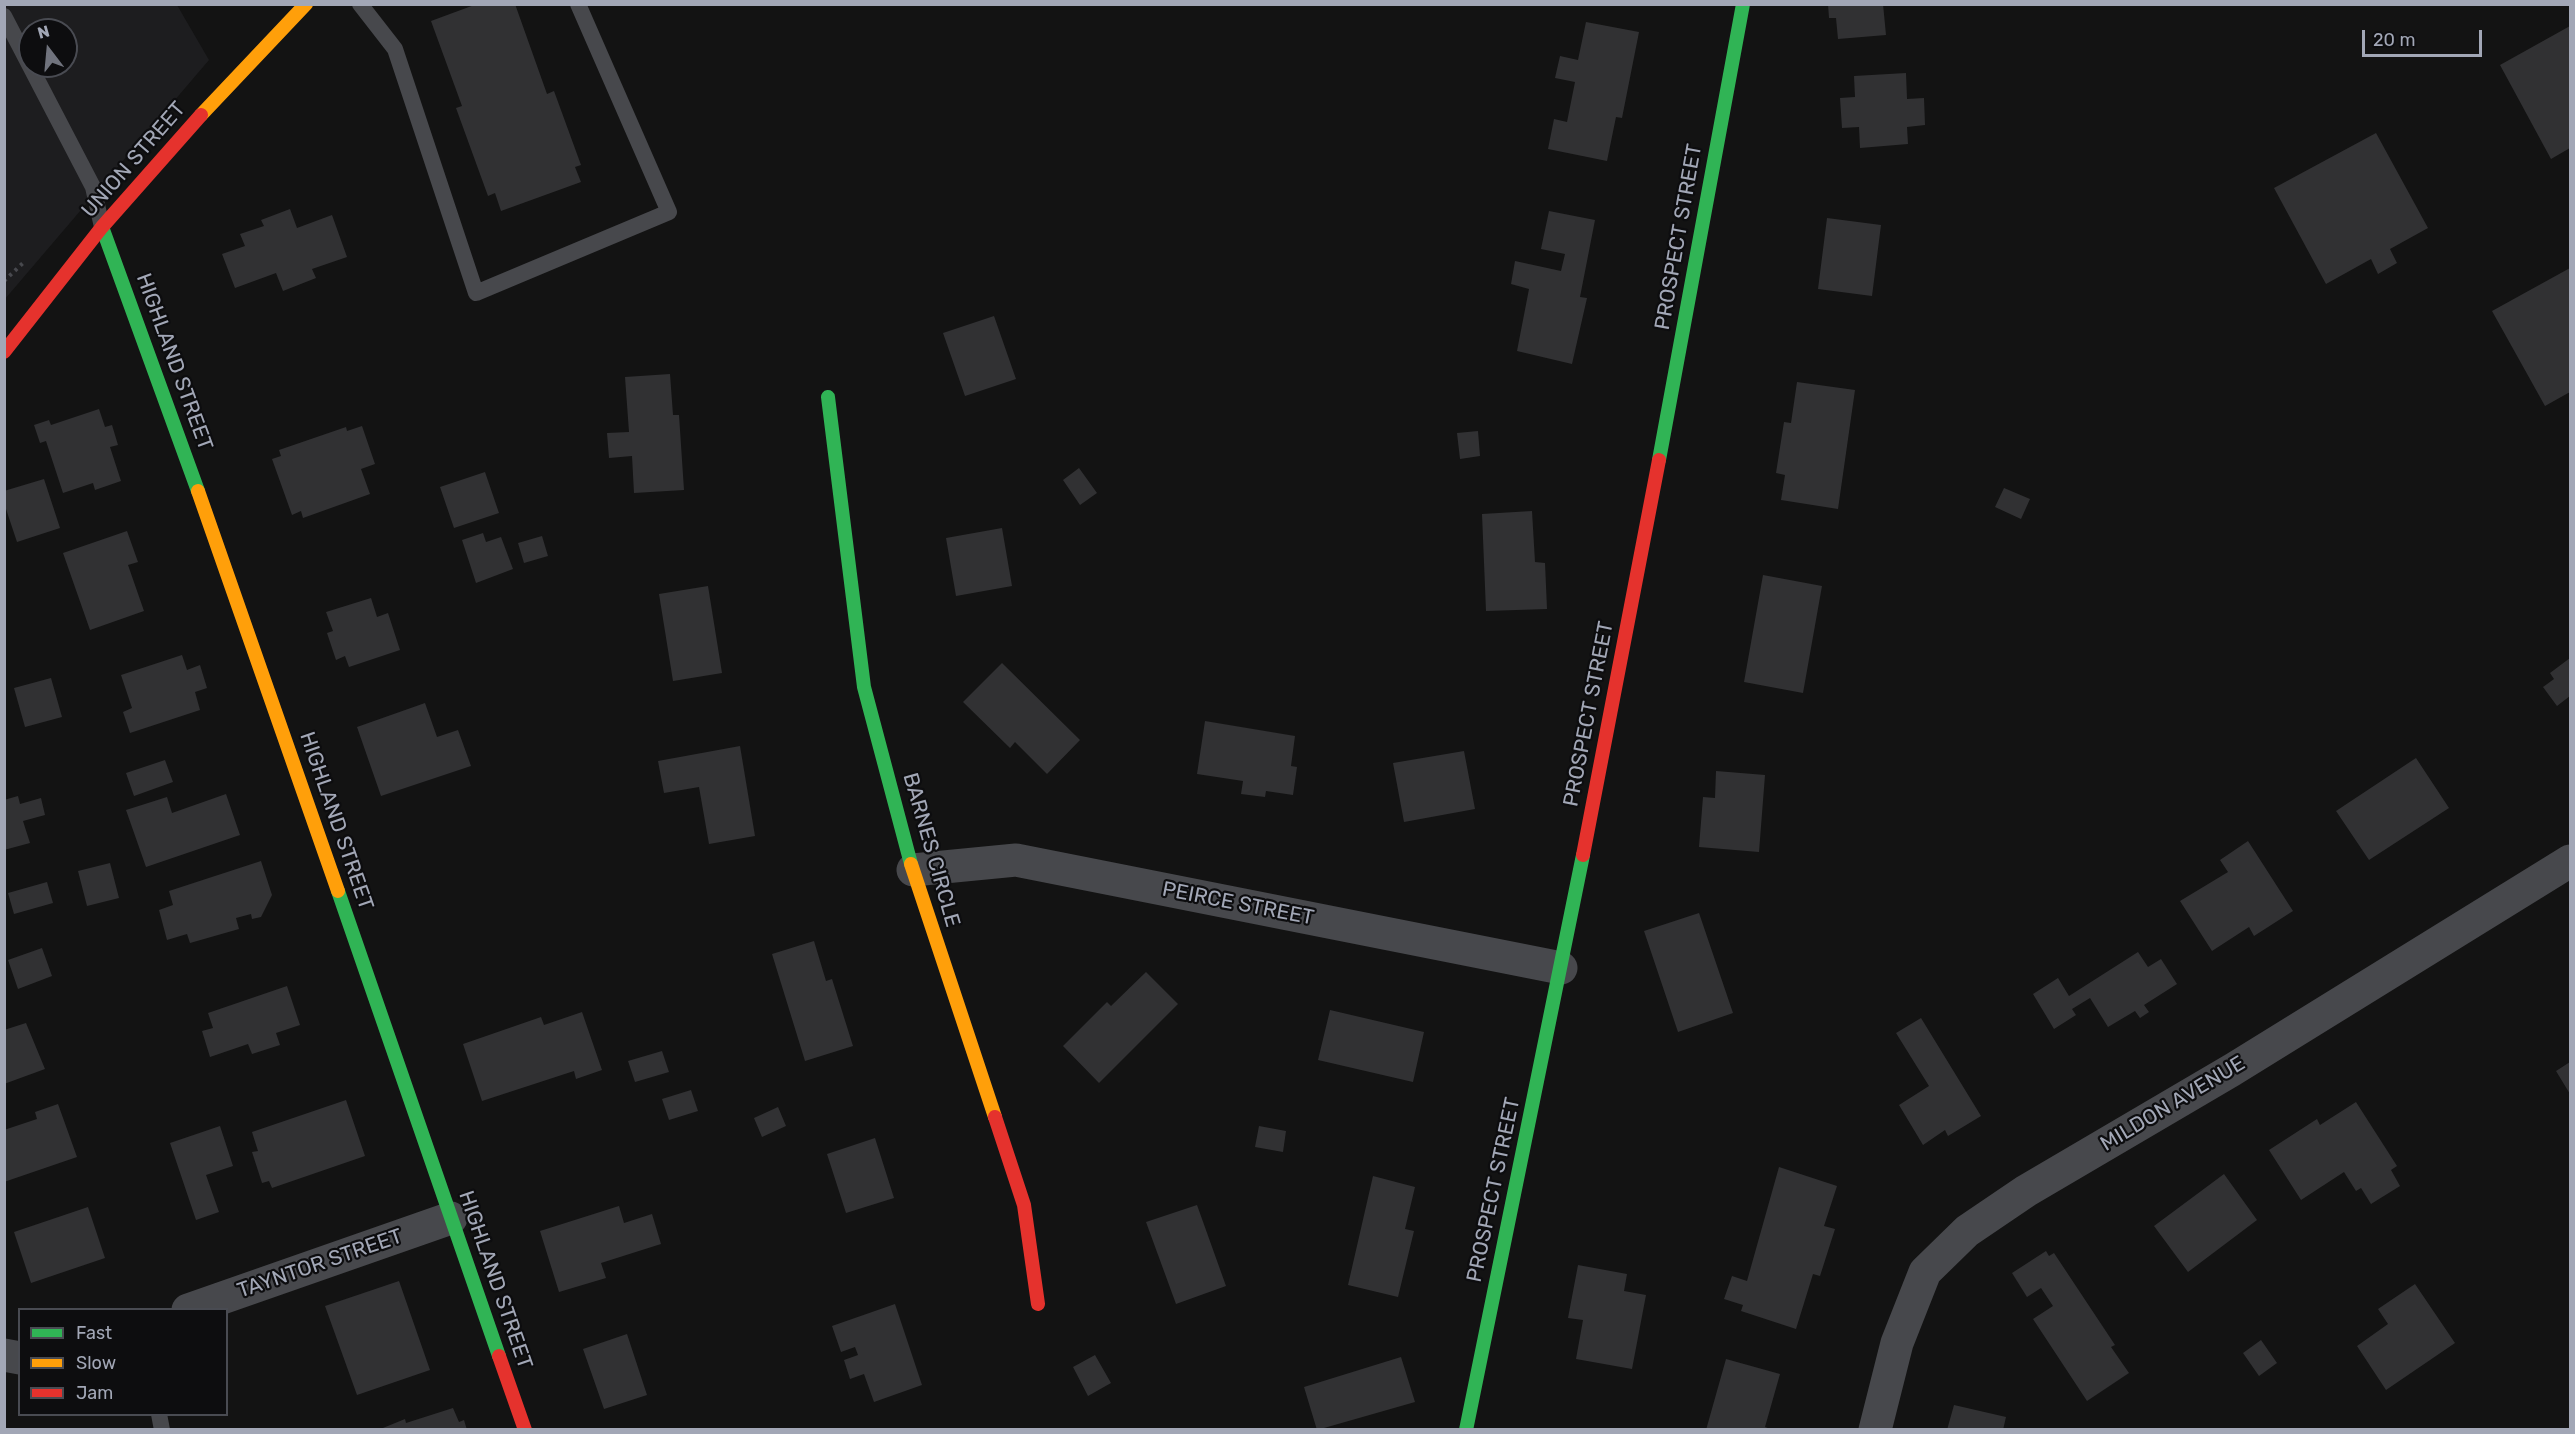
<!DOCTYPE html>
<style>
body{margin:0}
#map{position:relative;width:2575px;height:1434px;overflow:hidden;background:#131313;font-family:Rubik,sans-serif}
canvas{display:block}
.frame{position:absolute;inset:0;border:6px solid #a2a7b6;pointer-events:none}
.legend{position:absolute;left:18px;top:1308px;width:210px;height:108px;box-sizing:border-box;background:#0d0d0f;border:2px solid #494b52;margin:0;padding:8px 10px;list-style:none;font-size:18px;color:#a2a7b6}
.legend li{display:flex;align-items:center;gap:12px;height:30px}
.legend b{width:30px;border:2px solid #494b52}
.north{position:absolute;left:18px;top:18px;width:60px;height:60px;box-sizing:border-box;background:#0d0d0f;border:2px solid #494b52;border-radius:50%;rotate:344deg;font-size:16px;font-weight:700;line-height:24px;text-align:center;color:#a2a7b6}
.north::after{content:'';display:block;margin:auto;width:21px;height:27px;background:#70737d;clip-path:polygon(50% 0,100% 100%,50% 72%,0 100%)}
.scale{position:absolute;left:2362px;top:30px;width:120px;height:27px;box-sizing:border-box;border:3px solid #a2a7b6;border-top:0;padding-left:8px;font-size:18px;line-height:21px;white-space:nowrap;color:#a2a7b6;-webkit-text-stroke:4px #0d0d0f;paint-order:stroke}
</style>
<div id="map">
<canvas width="2575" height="1434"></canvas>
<div class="frame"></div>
<ul class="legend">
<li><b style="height:8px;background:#30b455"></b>Fast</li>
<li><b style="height:8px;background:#ff9f0a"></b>Slow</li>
<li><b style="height:8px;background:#e5322d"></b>Jam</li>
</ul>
<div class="north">N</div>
<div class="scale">20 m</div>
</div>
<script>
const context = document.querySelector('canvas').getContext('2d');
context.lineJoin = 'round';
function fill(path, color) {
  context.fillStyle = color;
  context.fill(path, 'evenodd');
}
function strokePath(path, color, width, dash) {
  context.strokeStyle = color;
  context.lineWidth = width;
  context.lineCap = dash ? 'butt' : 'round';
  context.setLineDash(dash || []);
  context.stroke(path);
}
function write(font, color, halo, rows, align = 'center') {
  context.font = font + ' Rubik,sans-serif';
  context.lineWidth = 4.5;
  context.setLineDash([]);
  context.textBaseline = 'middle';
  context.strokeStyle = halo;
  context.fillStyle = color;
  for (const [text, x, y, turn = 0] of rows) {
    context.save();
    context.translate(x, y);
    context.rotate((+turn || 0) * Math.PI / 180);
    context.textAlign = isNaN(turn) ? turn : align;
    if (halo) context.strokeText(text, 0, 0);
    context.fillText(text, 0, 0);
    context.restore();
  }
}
fill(new Path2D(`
 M 5,5 L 177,5 L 209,60 L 5,299 ZM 30,30 L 66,30 L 66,66 L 30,66 Z`), '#1d1d1f');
fill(new Path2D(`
 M 477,4 L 515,4 L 547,94 L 554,91 L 581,165 L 575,167 L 581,182 L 501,211 L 495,193 L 488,196 L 456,108 L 462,106 L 431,21 Z
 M 1828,4 L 1883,4 L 1886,35 L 1838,39 L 1836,18 L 1829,18 Z
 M 1586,22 L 1639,32 L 1622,118 L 1616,117 L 1607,161 L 1548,149 L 1554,119 L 1567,122 L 1575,82 L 1555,78 L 1560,56 L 1578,60 Z
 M 2570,26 L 2570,148 L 2551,159 L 2500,65 Z
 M 1906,73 L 1907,99 L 1924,98 L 1925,125 L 1907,127 L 1908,144 L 1860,148 L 1859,127 L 1842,128 L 1840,98 L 1855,97 L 1854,76 Z
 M 2376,133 L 2428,228 L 2390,249 L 2397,263 L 2378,274 L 2371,259 L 2326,284 L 2274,188 Z
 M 290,209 L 297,228 L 332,215 L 347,257 L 312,269 L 316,278 L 283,291 L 276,273 L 235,288 L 222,254 L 245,246 L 240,234 L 264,226 L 261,220 Z
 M 1549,211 L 1595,220 L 1580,297 L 1587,298 L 1572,364 L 1517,351 L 1529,289 L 1511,284 L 1515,261 L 1561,271 L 1565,254 L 1541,249 Z
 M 1827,218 L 1881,225 L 1872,296 L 1818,289 Z
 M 2570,268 L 2570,392 L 2545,406 L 2492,311 Z
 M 994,316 L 1016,379 L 965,396 L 943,333 Z
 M 670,374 L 673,415 L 679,415 L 684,490 L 634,493 L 632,456 L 609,458 L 607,433 L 629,432 L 625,377 Z
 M 1797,382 L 1855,390 L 1838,509 L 1781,500 L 1785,475 L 1776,473 L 1784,422 L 1791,423 Z
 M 99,409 L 105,427 L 112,425 L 118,445 L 110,447 L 121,481 L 95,490 L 93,483 L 63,493 L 46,441 L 40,443 L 34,425 L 49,420 L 51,425 Z
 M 362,426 L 375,464 L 361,469 L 370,494 L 303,518 L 301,511 L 292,515 L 272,459 L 281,456 L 279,450 L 346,427 L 347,431 Z
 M 1478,431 L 1480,456 L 1460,459 L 1457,433 Z
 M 1079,468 L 1097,493 L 1080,505 L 1063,480 Z
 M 485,472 L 499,513 L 454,528 L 440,487 Z
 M 44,479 L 60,528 L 17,542 L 4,503 L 4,491 Z
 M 2004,488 L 2030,499 L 2021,519 L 1995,507 Z
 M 1532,511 L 1535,562 L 1545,563 L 1547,609 L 1486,611 L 1482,514 Z
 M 1002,528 L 1012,586 L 956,596 L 946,538 Z
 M 127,531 L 138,562 L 128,565 L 144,611 L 90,630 L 63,553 Z
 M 483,533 L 486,542 L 501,537 L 513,569 L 476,583 L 462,540 Z
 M 542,536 L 548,556 L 524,563 L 518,543 Z
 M 1763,575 L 1822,586 L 1803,693 L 1744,682 Z
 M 708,586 L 722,673 L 673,681 L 659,594 Z
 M 371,598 L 377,617 L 388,613 L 400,650 L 349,667 L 345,656 L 336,660 L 327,633 L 333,631 L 326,612 Z
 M 182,655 L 187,670 L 200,665 L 207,688 L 195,692 L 200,710 L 130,733 L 123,712 L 132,708 L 121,675 Z
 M 2570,658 L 2570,696 L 2557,706 L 2543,687 L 2554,679 L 2550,673 Z
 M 1002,663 L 1080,740 L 1047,774 L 1015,742 L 1010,748 L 963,702 Z
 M 51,678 L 62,717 L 25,727 L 14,688 Z
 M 425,703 L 437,737 L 458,730 L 471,766 L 381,796 L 357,727 Z
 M 1205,721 L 1295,736 L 1291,766 L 1297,767 L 1293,795 L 1266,791 L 1265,797 L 1241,794 L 1243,781 L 1197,774 Z
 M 740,746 L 755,836 L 709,844 L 699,787 L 664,793 L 658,761 Z
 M 1464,751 L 1475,809 L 1404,822 L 1393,763 Z
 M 2416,758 L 2449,808 L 2369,860 L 2336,811 Z
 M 165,760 L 173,782 L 134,796 L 126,773 Z
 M 1716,771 L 1765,775 L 1759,852 L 1699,847 L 1703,797 L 1715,798 Z
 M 226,794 L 240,835 L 146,867 L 126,810 L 167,797 L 172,813 Z
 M 18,796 L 20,804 L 41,798 L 45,815 L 23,821 L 30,843 L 4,850 L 4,800 Z
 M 2248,841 L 2293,911 L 2254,936 L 2249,927 L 2212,951 L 2180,901 L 2228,872 L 2220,860 Z
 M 261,861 L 272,895 L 261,917 L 252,919 L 251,914 L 236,918 L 239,929 L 190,943 L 187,934 L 167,940 L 159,910 L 173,905 L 169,891 Z
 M 110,863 L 119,898 L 87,906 L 78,871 Z
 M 47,882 L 53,903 L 14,914 L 8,893 Z
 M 1699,913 L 1733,1013 L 1678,1032 L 1644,931 Z
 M 814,941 L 826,981 L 832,979 L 853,1046 L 805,1061 L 772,954 Z
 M 42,948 L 52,976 L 18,989 L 8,960 Z
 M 2138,952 L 2148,967 L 2161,959 L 2177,984 L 2144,1005 L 2149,1012 L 2140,1018 L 2135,1011 L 2108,1027 L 2090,998 L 2072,1009 L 2076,1015 L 2054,1029 L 2033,994 L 2058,978 L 2069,996 Z
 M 1146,972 L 1178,1004 L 1099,1083 L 1063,1046 L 1107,1002 L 1111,1006 Z
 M 287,986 L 300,1025 L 276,1033 L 280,1045 L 252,1054 L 248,1044 L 210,1057 L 202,1031 L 213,1028 L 208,1013 Z
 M 1330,1010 L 1424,1032 L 1413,1082 L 1318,1060 Z
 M 582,1012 L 602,1070 L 576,1079 L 574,1071 L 482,1101 L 463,1044 L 541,1017 L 544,1025 Z
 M 1921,1018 L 1981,1116 L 1948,1136 L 1945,1130 L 1923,1145 L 1899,1105 L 1929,1086 L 1896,1033 Z
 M 26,1023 L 45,1069 L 4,1084 L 4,1030 Z
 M 662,1051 L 669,1072 L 635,1082 L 628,1061 Z
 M 2570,1062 L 2570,1094 L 2556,1071 Z
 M 691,1090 L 698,1111 L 669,1120 L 662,1099 Z
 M 346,1100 L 365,1156 L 272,1188 L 269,1181 L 262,1183 L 252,1152 L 258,1151 L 252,1132 Z
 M 2356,1102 L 2397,1166 L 2391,1170 L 2400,1186 L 2371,1204 L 2361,1188 L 2356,1191 L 2344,1172 L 2301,1200 L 2269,1150 L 2317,1119 L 2320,1125 Z
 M 58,1104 L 77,1157 L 4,1182 L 4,1130 L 37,1119 L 35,1112 Z
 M 778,1107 L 786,1126 L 762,1137 L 754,1118 Z
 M 220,1126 L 233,1166 L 206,1175 L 219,1212 L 196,1220 L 170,1143 Z
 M 1259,1126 L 1286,1131 L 1283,1152 L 1255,1147 Z
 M 875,1138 L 894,1198 L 846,1213 L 827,1154 Z
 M 1779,1167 L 1837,1186 L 1824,1226 L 1835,1229 L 1820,1276 L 1813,1274 L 1796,1329 L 1741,1311 L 1743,1305 L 1724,1299 L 1732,1276 L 1747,1281 Z
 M 2224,1174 L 2257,1220 L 2188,1272 L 2154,1226 Z
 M 1373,1176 L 1415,1187 L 1405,1229 L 1414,1231 L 1398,1297 L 1348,1285 Z
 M 1197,1205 L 1226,1286 L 1176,1304 L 1146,1222 Z
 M 619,1206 L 624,1223 L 652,1214 L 661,1244 L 601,1263 L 606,1278 L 559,1292 L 540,1231 Z
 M 88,1207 L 105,1258 L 31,1283 L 14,1232 Z
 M 2046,1251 L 2049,1256 L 2054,1253 L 2115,1345 L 2111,1347 L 2129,1373 L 2087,1401 L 2033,1319 L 2053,1306 L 2041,1288 L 2027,1297 L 2012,1273 Z
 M 1578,1265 L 1627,1274 L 1624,1291 L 1646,1295 L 1632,1369 L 1576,1359 L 1583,1320 L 1568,1318 Z
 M 399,1281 L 430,1370 L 357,1395 L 325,1306 Z
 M 2415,1284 L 2455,1343 L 2386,1390 L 2357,1346 L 2388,1324 L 2378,1309 Z
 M 895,1304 L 922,1385 L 874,1402 L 864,1374 L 850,1379 L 844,1360 L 858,1355 L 855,1347 L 841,1352 L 832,1326 Z
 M 627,1334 L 647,1395 L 604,1409 L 583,1349 Z
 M 2261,1340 L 2277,1363 L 2259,1376 L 2243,1353 Z
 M 1095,1355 L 1111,1383 L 1088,1396 L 1073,1367 Z
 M 1401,1357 L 1415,1402 L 1317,1430 L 1304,1387 Z
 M 1726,1359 L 1780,1374 L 1765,1427 L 1773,1430 L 1706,1430 Z
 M 1954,1405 L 2006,1417 L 2003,1430 L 1947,1430 Z
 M 453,1408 L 459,1422 L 464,1420 L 467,1430 L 378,1430 L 405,1419 L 406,1423 Z`), '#313133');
strokePath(new Path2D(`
 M 4,281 L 23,263`), '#48494e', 4, [3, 4.5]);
strokePath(new Path2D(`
 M 360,4 L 395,49 L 476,293 L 669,212 L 578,4
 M 4,16 L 30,66
 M 30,66 L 93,187 L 102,227
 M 159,1414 L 162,1430`), '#47484c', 16);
strokePath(new Path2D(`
 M 913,870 L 1016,860 L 1561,968
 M 188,1310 L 451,1218
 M 4,1355 L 20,1358
 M 1875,1430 L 1897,1343 L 1925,1272 L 1967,1231 L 2026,1191 L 2232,1070 L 2570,861`), '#47484c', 33);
strokePath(new Path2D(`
 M 102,227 L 198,491
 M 828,397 L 864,687 L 911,864
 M 1659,460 L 1743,4
 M 338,891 L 499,1356
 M 1466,1430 L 1583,855`), '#30b455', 14);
strokePath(new Path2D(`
 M 201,115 L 306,4
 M 198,491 L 338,891
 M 911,864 L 995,1117`), '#ff9f0a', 14);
strokePath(new Path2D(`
 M 4,352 L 102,227 L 201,115
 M 1583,855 L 1659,460
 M 995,1117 L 1024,1205 L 1038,1304
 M 499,1356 L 525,1430`), '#e5322d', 14);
write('21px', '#a2a7b6', '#0d0d0f', [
 ["UNION STREET",134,160,-49],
 ["PROSPECT STREET",1679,237,-80],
 ["HIGHLAND STREET",174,362,70],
 ["PROSPECT STREET",1589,714,-79],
 ["HIGHLAND STREET",336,821,71],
 ["BARNES CIRCLE",931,850,74],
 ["PEIRCE STREET",1238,904,11],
 ["MILDON AVENUE",2173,1104,-31],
 ["PROSPECT STREET",1494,1190,-78],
 ["TAYNTOR STREET",320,1264,-19],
 ["HIGHLAND STREET",495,1280,71]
]);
</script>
